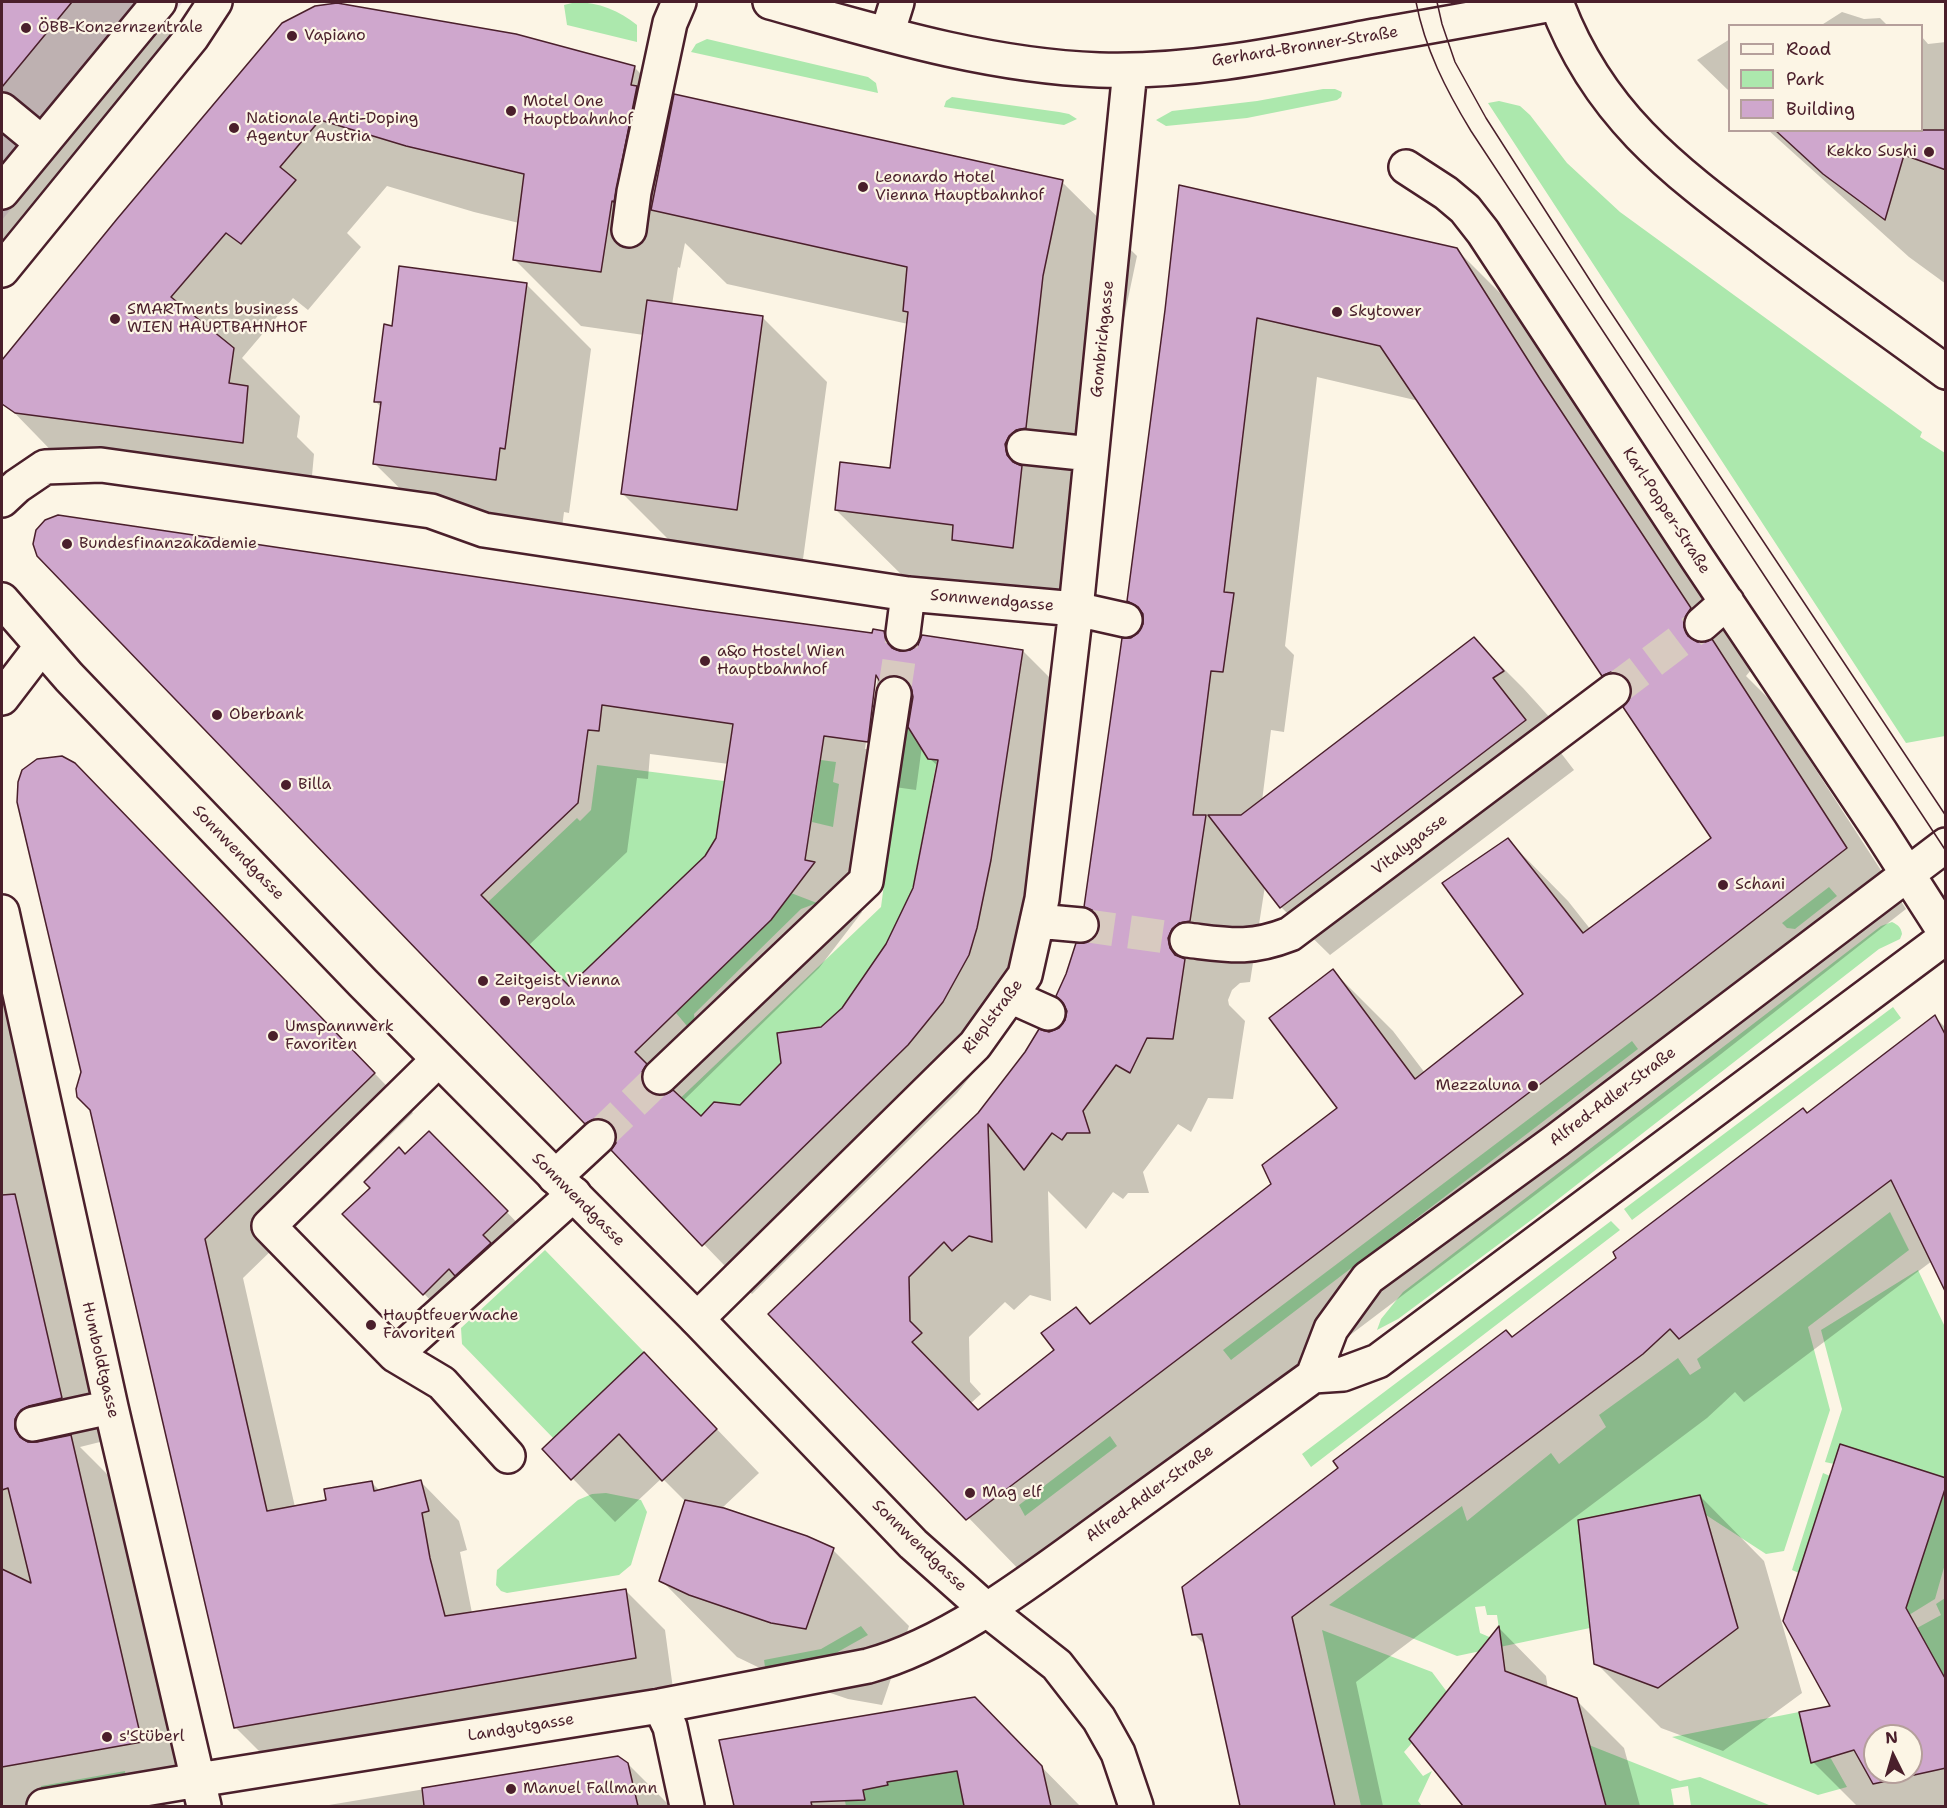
<!DOCTYPE html>
<meta charset="utf-8">
<style>
body{margin:0}
#map{position:relative;width:1947px;height:1808px;overflow:hidden;background:#fcf5e5;font-family:"Shantell Sans",sans-serif}
canvas{display:block}
.frame{position:absolute;inset:0;border:3px solid #4a1f2b;pointer-events:none}
.legend{position:absolute;left:1728px;top:24px;width:195px;height:108px;box-sizing:border-box;background:#fcf5e5;border:2px solid #b59f9b;margin:0;padding:8px 10px;list-style:none;font-size:18px;color:#4a1f2b}
.legend li{display:flex;align-items:center;gap:12px;height:30px}
.legend b{width:30px;border:2px solid #b59f9b}
.north{position:absolute;left:1863px;top:1724px;width:60px;height:60px;box-sizing:border-box;background:#fcf5e5;border:2px solid #b59f9b;border-radius:50%;rotate:355deg;font-size:16px;font-weight:700;line-height:24px;text-align:center;color:#4a1f2b}
.north::after{content:'';display:block;margin:auto;width:21px;height:27px;background:#4a1f2b;clip-path:polygon(50% 0,100% 100%,50% 72%,0 100%)}
</style>
<div id="map">
<canvas width="1947" height="1808"></canvas>
<div class="frame"></div>
<ul class="legend">
<li><b style="height:8px;background:#fcf5e5"></b>Road</li>
<li><b style="height:16px;background:#ace8ad"></b>Park</li>
<li><b style="height:16px;background:#cfa7cd"></b>Building</li>
</ul>
<div class="north">N</div>
</div>
<script>
const context = document.querySelector('canvas').getContext('2d');
context.lineJoin = 'round';
function fill(path, color) {
  context.fillStyle = color;
  context.fill(path, 'evenodd');
}
function strokePath(path, color, width, dash) {
  context.strokeStyle = color;
  context.lineWidth = width;
  context.lineCap = dash ? 'butt' : 'round';
  context.setLineDash(dash || []);
  context.stroke(path);
}
function write(font, color, halo, rows, align = 'center') {
  context.font = font + ' "Shantell Sans",sans-serif';
  context.lineWidth = 4.5;
  context.setLineDash([]);
  context.textBaseline = 'middle';
  context.strokeStyle = halo;
  context.fillStyle = color;
  for (const [text, x, y, turn = 0] of rows) {
    context.save();
    context.translate(x, y);
    context.rotate((+turn || 0) * Math.PI / 180);
    context.textAlign = isNaN(turn) ? turn : align;
    if (halo) context.strokeText(text, 0, 0);
    context.fillText(text, 0, 0);
    context.restore();
  }
}
fill(new Path2D(`
 M 2,2 L 183,2 L 2,220 Z`), '#eedede');
fill(new Path2D(`
 M 576,2 C 598,2 620,11 637,25 L 637,42 L 567,25 L 564,5 Z
 M 707,39 L 868,77 L 876,83 L 878,93 L 691,52 L 696,44 Z
 M 1323,89 L 1335,89 L 1342,92 L 1341,97 L 1337,100 L 1247,118 L 1166,126 L 1156,120 L 1172,111 L 1257,101 Z
 M 952,97 L 1059,112 L 1069,114 L 1077,119 L 1064,125 L 944,107 L 946,101 Z
 M 1499,101 L 1520,106 L 1530,115 L 1567,163 L 1620,212 L 1922,432 L 1920,437 L 1945,453 L 1945,736 L 1906,743 L 1488,103 Z
 M 908,703 L 938,707 L 937,760 L 911,897 L 886,944 L 857,994 L 788,1059 L 736,1111 L 709,1123 L 670,1108 L 881,907 Z
 M 821,760 L 836,762 L 833,782 L 839,784 L 833,827 L 812,822 Z
 M 597,765 L 724,781 L 716,838 L 705,856 L 569,986 L 488,902 L 577,818 L 580,821 L 591,810 Z
 M 1829,887 L 1837,896 L 1795,929 L 1787,928 L 1782,923 Z
 M 791,893 L 817,903 L 801,909 L 694,1014 L 695,1023 L 692,1025 L 687,1026 L 676,1013 L 771,920 Z
 M 1892,922 C 1898,925 1901,927 1902,934 L 1900,939 L 1879,949 L 1534,1218 L 1398,1319 L 1377,1330 L 1381,1319 L 1403,1292 L 1881,926 Z
 M 1893,1007 L 1901,1018 L 1632,1220 L 1624,1209 Z
 M 1632,1041 L 1638,1049 L 1231,1360 L 1223,1350 Z
 M 1890,1212 L 1909,1250 L 1808,1327 L 1830,1410 L 1784,1551 L 1766,1554 L 1706,1515 L 1700,1495 L 1578,1521 L 1590,1628 L 1457,1656 L 1329,1605 L 1462,1506 L 1467,1521 L 1551,1453 L 1559,1464 L 1606,1427 L 1599,1415 L 1678,1358 L 1690,1375 L 1701,1368 L 1697,1359 ZM 1485,1606 L 1487,1615 L 1497,1615 L 1501,1642 L 1480,1633 L 1475,1607 Z
 M 1611,1221 L 1620,1230 L 1311,1467 L 1302,1454 Z
 M 545,1250 L 644,1352 L 554,1439 L 462,1344 L 461,1328 Z
 M 1918,1270 L 1945,1327 L 1945,1478 L 1840,1445 L 1834,1464 L 1825,1462 L 1842,1409 L 1821,1330 Z
 M 1110,1436 L 1117,1446 L 1025,1516 L 1019,1505 Z
 M 1823,1473 L 1830,1476 L 1799,1573 L 1792,1570 Z
 M 1945,1486 L 1945,1564 L 1935,1599 L 1909,1615 L 1906,1608 Z
 M 606,1493 L 641,1500 L 647,1512 L 631,1565 L 619,1575 L 507,1593 L 501,1591 L 496,1585 L 497,1570 L 578,1500 L 592,1494 Z
 M 1945,1598 L 1945,1680 L 1917,1628 L 1941,1615 L 1936,1604 Z
 M 861,1626 L 868,1635 L 827,1658 L 766,1674 L 764,1660 L 821,1649 Z
 M 1322,1630 L 1432,1672 L 1447,1692 L 1409,1739 L 1412,1743 L 1404,1752 L 1423,1776 L 1432,1771 L 1418,1801 L 1422,1806 L 1361,1806 Z
 M 1799,1712 L 1811,1763 L 1830,1757 L 1847,1787 L 1818,1795 L 1672,1737 Z
 M 1589,1745 L 1680,1781 L 1700,1777 L 1769,1805 L 1760,1806 L 1691,1806 L 1688,1786 L 1671,1789 L 1674,1806 L 1606,1806 Z
 M 125,1771 L 128,1789 L 43,1799 L 41,1786 Z
 M 957,1771 L 977,1806 L 846,1806 L 843,1793 L 865,1799 L 863,1789 L 887,1785 L 887,1782 Z`), '#ace8ad');
fill(new Path2D(`
 M 2,2 L 140,2 L 178,39 L 2,271 Z
 M 1842,12 L 1864,19 L 1880,18 L 1888,26 L 1820,26 Z
 M 283,25 L 634,67 L 673,106 L 1062,182 L 1137,256 L 1117,351 L 1087,622 L 911,584 L 836,510 L 892,469 L 908,324 L 727,284 L 685,243 L 680,268 L 678,267 L 672,305 L 762,317 L 827,382 L 801,574 L 687,558 L 623,494 L 644,335 L 581,326 L 514,259 L 519,223 L 474,212 L 387,186 L 347,233 L 361,247 L 308,310 L 293,298 L 242,358 L 300,416 L 297,437 L 314,454 L 309,508 L 73,473 L 2,400 L 2,363 Z
 M 1922,37 L 1928,44 L 1946,42 L 1946,284 L 1909,257 L 1768,130 L 1922,130 Z
 M 1730,39 L 1730,92 L 1697,60 Z
 M 1181,187 L 1456,249 L 1517,310 L 1600,442 L 1751,670 L 1746,676 L 1772,702 L 1906,909 L 1716,1058 L 1028,1579 L 771,1314 L 980,1114 L 1049,1033 L 1060,1029 L 1067,1021 L 1090,943 L 1097,937 L 1101,927 L 1100,921 L 1085,906 L 1132,639 L 1139,634 L 1145,624 L 1144,616 L 1129,601 ZM 1317,377 L 1419,401 L 1604,675 L 1630,701 L 1713,839 L 1591,930 L 1568,901 L 1508,840 L 1526,995 L 1425,1073 L 1393,1031 L 1333,971 L 1339,1108 L 1273,1184 L 1092,1325 L 1076,1309 L 1056,1350 L 979,1411 L 971,1403 L 981,1394 L 970,1382 L 969,1337 L 1005,1302 L 1014,1310 L 1030,1295 L 1051,1301 L 1048,1191 L 1086,1229 L 1113,1192 L 1123,1199 L 1128,1193 L 1149,1193 L 1143,1172 L 1178,1124 L 1191,1132 L 1208,1098 L 1233,1099 L 1245,1021 L 1229,1005 L 1228,1000 L 1232,990 L 1240,983 L 1250,982 L 1265,886 L 1281,907 L 1330,955 L 1574,770 L 1541,727 L 1552,720 L 1523,688 L 1474,639 L 1262,801 L 1271,730 L 1284,732 L 1294,655 L 1285,646 Z
 M 527,285 L 591,349 L 569,513 L 564,512 L 560,543 L 439,527 L 374,463 L 381,407 L 375,401 Z
 M 38,555 L 701,611 L 873,635 L 884,632 L 904,653 L 1023,651 L 1072,700 L 998,1040 L 991,1051 L 957,1093 L 752,1294 ZM 875,675 L 878,675 L 868,749 L 865,749 ZM 922,746 L 929,758 L 939,767 L 914,889 L 887,945 L 843,1009 L 741,1107 L 701,1119 L 683,1101 L 819,968 L 862,912 L 854,904 L 873,784 L 916,790 ZM 650,754 L 729,764 L 717,839 L 706,857 L 570,987 L 529,945 L 627,852 L 637,778 L 648,779 Z
 M 113,804 L 413,1113 L 243,1278 L 295,1507 L 327,1501 L 371,1482 L 380,1491 L 421,1482 L 459,1521 L 467,1550 L 460,1552 L 472,1613 L 626,1591 L 665,1630 L 674,1696 L 274,1766 L 235,1727 L 82,1072 Z
 M 2,996 L 104,1441 L 80,1447 L 113,1480 L 184,1785 L 60,1806 L 2,1806 Z
 M 1935,1017 L 1946,1028 L 1946,1289 L 1932,1261 L 1744,1402 L 1735,1392 L 1707,1418 L 1356,1682 L 1383,1806 L 1241,1806 L 1206,1646 L 1194,1634 L 1513,1338 Z
 M 406,1156 L 455,1159 L 533,1239 L 509,1262 L 516,1271 L 483,1301 L 476,1295 L 450,1320 L 345,1214 Z
 M 687,1398 L 759,1473 L 721,1509 L 833,1550 L 909,1626 L 882,1705 L 848,1699 L 766,1671 L 737,1657 L 661,1580 L 686,1502 L 662,1478 L 615,1522 L 544,1449 Z
 M 1946,1480 L 1946,1806 L 1857,1806 L 1813,1762 L 1832,1707 ZM 1875,1736 L 1911,1736 L 1911,1772 L 1875,1772 Z
 M 1700,1496 L 1764,1561 L 1802,1693 L 1723,1751 L 1661,1728 L 1596,1663 Z
 M 1499,1628 L 1546,1676 L 1548,1689 L 1576,1700 L 1624,1748 L 1640,1806 L 1465,1806 L 1411,1739 Z
 M 721,1741 L 1022,1747 L 1080,1806 L 736,1806 Z
 M 617,1757 L 628,1764 L 670,1806 L 323,1806 Z`), '#0003');
const building = new Path2D(`
 M 2,2 L 72,2 L 2,87 Z
 M 337,3 L 516,34 L 635,66 L 631,85 L 637,86 L 614,202 L 612,201 L 601,272 L 513,260 L 524,174 L 406,146 L 320,120 L 280,167 L 296,180 L 241,244 L 226,233 L 171,297 L 234,348 L 229,383 L 248,386 L 243,443 L 15,413 L 2,404 L 2,360 L 117,219 L 282,23 L 315,6 Z
 M 674,94 L 1063,180 L 1043,276 L 1026,428 L 1016,430 L 1009,436 L 1005,444 L 1007,455 L 1013,462 L 1022,466 L 1013,548 L 952,540 L 953,525 L 835,510 L 840,462 L 890,468 L 908,312 L 903,311 L 907,267 L 651,210 Z
 M 1775,130 L 1946,130 L 1946,170 L 1904,155 L 1885,220 L 1823,174 Z
 M 1179,185 L 1457,248 L 1540,379 L 1691,608 L 1684,619 L 1684,627 L 1688,636 L 1697,642 L 1705,642 L 1712,639 L 1847,848 L 1655,997 L 966,1520 L 768,1314 L 978,1113 L 1025,1052 L 1039,1029 L 1049,1032 L 1059,1028 L 1065,1020 L 1067,1011 L 1063,1003 L 1056,996 L 1066,974 L 1076,943 L 1089,942 L 1096,936 L 1100,927 L 1098,917 L 1092,910 L 1084,907 L 1122,638 L 1131,638 L 1138,633 L 1143,624 L 1143,614 L 1138,607 L 1127,601 L 1165,310 ZM 1257,318 L 1380,346 L 1602,676 L 1611,672 L 1620,674 L 1628,680 L 1632,689 L 1630,698 L 1623,707 L 1711,838 L 1583,933 L 1508,838 L 1442,883 L 1523,994 L 1415,1079 L 1333,969 L 1269,1018 L 1337,1108 L 1262,1165 L 1271,1184 L 1090,1324 L 1076,1307 L 1041,1333 L 1054,1350 L 978,1410 L 912,1342 L 922,1333 L 910,1321 L 909,1277 L 944,1242 L 952,1251 L 969,1236 L 992,1242 L 988,1124 L 1024,1170 L 1052,1133 L 1062,1140 L 1067,1133 L 1090,1133 L 1083,1111 L 1116,1065 L 1130,1073 L 1147,1038 L 1173,1039 L 1185,959 L 1175,955 L 1170,948 L 1168,938 L 1172,929 L 1179,923 L 1190,921 L 1206,815 L 1193,815 L 1211,671 L 1223,672 L 1234,593 L 1224,592 Z
 M 399,266 L 527,283 L 505,449 L 500,448 L 496,480 L 373,464 L 381,402 L 374,402 L 384,324 L 392,326 Z
 M 647,300 L 763,316 L 737,510 L 621,494 Z
 M 58,515 L 701,610 L 872,633 L 873,629 L 884,631 L 886,641 L 892,648 L 900,651 L 910,650 L 918,645 L 922,635 L 1023,650 L 991,860 L 977,928 L 969,955 L 943,1002 L 908,1045 L 702,1246 L 611,1150 L 616,1143 L 616,1133 L 611,1124 L 604,1119 L 594,1119 L 585,1124 L 37,556 L 33,544 L 36,530 L 45,520 ZM 876,675 L 880,682 L 888,676 L 897,676 L 905,679 L 911,687 L 913,697 L 908,727 L 928,759 L 938,760 L 913,888 L 886,944 L 842,1008 L 821,1027 L 777,1033 L 781,1063 L 740,1105 L 714,1102 L 701,1116 L 673,1090 L 664,1095 L 655,1095 L 647,1090 L 642,1081 L 642,1072 L 647,1064 L 635,1052 L 771,920 L 815,862 L 805,860 L 824,736 L 868,742 ZM 602,705 L 733,724 L 716,838 L 705,856 L 569,986 L 481,895 L 578,803 L 588,730 L 599,731 Z
 M 1474,637 L 1504,671 L 1493,678 L 1526,720 L 1280,908 L 1208,815 L 1241,815 Z
 M 62,756 L 75,763 L 375,1073 L 205,1239 L 267,1511 L 326,1500 L 324,1489 L 372,1481 L 374,1491 L 421,1480 L 429,1511 L 422,1513 L 430,1558 L 445,1616 L 626,1589 L 636,1658 L 234,1728 L 90,1110 L 77,1097 L 76,1089 L 81,1072 L 17,802 L 18,782 L 22,770 L 37,759 Z
 M 1935,1015 L 1946,1036 L 1946,1293 L 1891,1180 L 1679,1339 L 1670,1329 L 1643,1354 L 1292,1617 L 1335,1806 L 1240,1806 L 1202,1634 L 1192,1635 L 1182,1587 L 1338,1468 L 1333,1461 L 1506,1330 L 1512,1337 L 1616,1258 L 1613,1252 L 1803,1108 L 1807,1113 Z
 M 429,1131 L 508,1211 L 483,1235 L 491,1243 L 455,1276 L 449,1269 L 423,1295 L 342,1214 L 370,1188 L 364,1182 L 399,1147 L 405,1154 Z
 M 15,1194 L 62,1398 L 29,1406 L 21,1410 L 15,1419 L 15,1429 L 20,1437 L 28,1442 L 37,1442 L 71,1435 L 142,1742 L 2,1767 L 2,1569 L 31,1583 L 8,1488 L 2,1490 L 2,1195 Z
 M 644,1352 L 717,1429 L 662,1481 L 619,1434 L 571,1480 L 542,1449 Z
 M 1840,1444 L 1946,1478 L 1946,1486 L 1906,1608 L 1946,1680 L 1946,1768 L 1873,1784 L 1854,1750 L 1811,1763 L 1799,1712 L 1830,1706 L 1783,1621 ZM 1875,1736 L 1911,1736 L 1911,1772 L 1875,1772 Z
 M 1700,1495 L 1738,1628 L 1658,1688 L 1594,1664 L 1578,1520 Z
 M 685,1500 L 724,1508 L 807,1536 L 834,1548 L 806,1629 L 771,1623 L 689,1595 L 659,1581 Z
 M 1499,1626 L 1505,1671 L 1577,1698 L 1606,1806 L 1463,1806 L 1409,1739 Z
 M 975,1697 L 1042,1766 L 1051,1806 L 964,1806 L 957,1771 L 887,1782 L 888,1785 L 863,1790 L 865,1800 L 811,1802 L 812,1806 L 734,1806 L 719,1740 Z
 M 618,1756 L 628,1763 L 638,1806 L 424,1806 L 422,1788 Z`);
fill(building, '#cfa7cd');
strokePath(building, '#4a1f2b', 1.5);
strokePath(new Path2D(`
 M 1613,691 L 1702,624
 M 894,694 L 903,633
 M 1081,925 L 1187,940
 M 598,1137 L 660,1077`), '#d8cac0', 33, [33, 16]);
const minor = new Path2D(`
 M 770,2 C 877,32 987,66 1099,70 C 1190,73 1280,54 1369,37 C 1431,26 1494,15 1557,3
 M 1556,2 C 1598,115 1673,170 1766,240 C 1825,285 1886,328 1946,372
 M 887,34 L 897,2
 M 2,110 L 42,143
 M 1406,167 L 1446,193 L 1465,209 L 1483,232 L 1697,558 L 1880,831 L 1946,934
 M 2,192 L 159,2
 M 629,230 L 634,192 L 670,23 L 679,2
 M 2,270 L 192,37 L 215,2
 M 1024,447 L 1091,454
 M 2,500 L 17,486 L 45,467 L 101,465 L 431,511 L 484,530 L 908,594 L 1076,609 L 1125,620
 M 1702,624 L 1727,602
 M 903,633 L 908,594
 M 2,698 L 41,647
 M 2,912 L 111,1407 L 204,1806
 M 1037,921 L 1081,925
 M 1187,940 C 1229,945 1249,950 1290,934 L 1613,691
 M 1010,996 L 1048,1013
 M 438,1060 L 269,1226 L 395,1355 L 574,1194
 M 660,1077 L 866,881 L 894,694
 M 555,1177 L 598,1137
 M 697,1319 L 975,1045 L 1025,975 L 1042,899 L 1076,609 L 1130,70
 M 395,1355 L 442,1383 L 508,1456
 M 1313,1376 L 1331,1329 L 1368,1278 L 1557,1140 L 1946,845
 M 33,1424 L 111,1407
 M 660,1706 L 670,1727 L 687,1806
 M 44,1806 L 198,1780 L 660,1706 L 868,1666 C 954,1642 1038,1575 1110,1523 C 1177,1474 1245,1425 1313,1376 L 1343,1374 L 1378,1361 L 1946,937`);
const major = new Path2D(`
 M 2,600 L 69,677 L 363,983 L 697,1319 L 913,1544 L 986,1609 L 1057,1665 L 1099,1719 L 1118,1753 L 1136,1806`);
strokePath(minor, '#4a1f2b', 38);
strokePath(major, '#4a1f2b', 38);
strokePath(minor, '#fcf5e5', 33);
strokePath(major, '#fcf5e5', 33);
strokePath(new Path2D(`
 M 1416,2 C 1425,49 1446,90 1471,131 L 1946,851
 M 1437,2 L 1442,24 L 1455,62 L 1486,118 L 1602,299 L 1946,816`), '#4a1f2b', 1.5);
for (const [x, y, r, color] of [
 [26,28,6,"#4a1f2b"],
 [292,36,6,"#4a1f2b"],
 [511,111,6,"#4a1f2b"],
 [234,128,6,"#4a1f2b"],
 [1929,152,6,"#4a1f2b"],
 [863,187,6,"#4a1f2b"],
 [1337,312,6,"#4a1f2b"],
 [115,319,6,"#4a1f2b"],
 [67,544,6,"#4a1f2b"],
 [705,661,6,"#4a1f2b"],
 [217,715,6,"#4a1f2b"],
 [286,785,6,"#4a1f2b"],
 [1723,885,6,"#4a1f2b"],
 [483,981,6,"#4a1f2b"],
 [505,1001,6,"#4a1f2b"],
 [273,1036,6,"#4a1f2b"],
 [1533,1086,6,"#4a1f2b"],
 [371,1325,6,"#4a1f2b"],
 [970,1493,6,"#4a1f2b"],
 [107,1737,6,"#4a1f2b"],
 [511,1789,6,"#4a1f2b"]
]) {
  const dot = new Path2D();
  dot.arc(x, y, r, 0, 2 * Math.PI);
  context.fillStyle = color;
  context.fill(dot);
  strokePath(dot, '#fcf5e5', 2);
}
write('16px', '#4a1f2b', '#fcf5e5', [
 ["ÖBB-Konzernzentrale",38,28],
 ["Vapiano",304,36],
 ["Motel One",523,102],
 ["Hauptbahnhof",523,120],
 ["Nationale Anti-Doping",246,119],
 ["Agentur Austria",246,137],
 ["Kekko Sushi",1917,152,"right"],
 ["Leonardo Hotel",875,178],
 ["Vienna Hauptbahnhof",875,196],
 ["SMARTments business",127,310],
 ["WIEN HAUPTBAHNHOF",127,328],
 ["Skytower",1349,312],
 ["Bundesfinanzakademie",79,544],
 ["a&o Hostel Wien",717,652],
 ["Hauptbahnhof",717,670],
 ["Oberbank",229,715],
 ["Billa",298,785],
 ["Schani",1735,885],
 ["Zeitgeist Vienna",495,981],
 ["Pergola",517,1001],
 ["Umspannwerk",285,1027],
 ["Favoriten",285,1045],
 ["Mezzaluna",1521,1086,"right"],
 ["Hauptfeuerwache",383,1316],
 ["Favoriten",383,1334],
 ["Mag elf",982,1493],
 ["s'Stüberl",119,1737],
 ["Manuel Fallmann",523,1789]
], 'left');
write('16px', '#4a1f2b', '#fcf5e5', [
 ["Gerhard-Bronner-Straße",1305,47,-9],
 ["Gombrichgasse",1103,339,-84],
 ["Karl-Popper-Straße",1666,511,57],
 ["Sonnwendgasse",992,601,5],
 ["Vitalygasse",1410,845,-37],
 ["Sonnwendgasse",238,853,46],
 ["Rieplstraße",993,1017,-53],
 ["Alfred-Adler-Straße",1613,1097,-37],
 ["Sonnwendgasse",578,1200,45],
 ["Humboldtgasse",100,1360,77],
 ["Alfred-Adler-Straße",1150,1494,-36],
 ["Sonnwendgasse",919,1546,44],
 ["Landgutgasse",521,1728,-9]
]);
</script>
